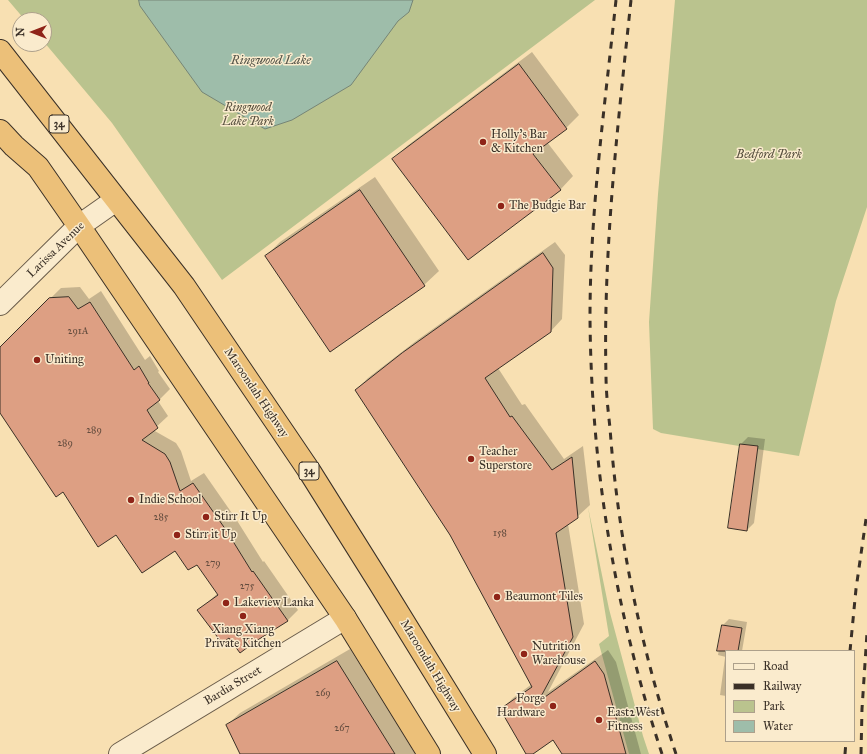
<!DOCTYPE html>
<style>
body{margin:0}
#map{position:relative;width:867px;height:754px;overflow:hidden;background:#f8e0b2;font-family:"IM FELL Great Primer",serif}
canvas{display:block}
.legend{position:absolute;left:725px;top:650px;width:130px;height:92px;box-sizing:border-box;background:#faebcd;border:1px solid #ada08b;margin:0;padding:5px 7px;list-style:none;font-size:12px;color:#3a3027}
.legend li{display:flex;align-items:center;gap:8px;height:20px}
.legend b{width:20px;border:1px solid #ada08b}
.north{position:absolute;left:12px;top:12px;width:40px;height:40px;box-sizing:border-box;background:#faebcd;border:1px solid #ada08b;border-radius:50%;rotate:270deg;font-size:11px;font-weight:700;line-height:16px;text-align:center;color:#3a3027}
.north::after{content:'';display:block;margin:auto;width:14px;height:18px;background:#8f2418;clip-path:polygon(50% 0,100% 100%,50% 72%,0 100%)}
</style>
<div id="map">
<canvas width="867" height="754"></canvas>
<ul class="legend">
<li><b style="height:5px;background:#faebcd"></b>Road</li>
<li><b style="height:5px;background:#3a3027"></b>Railway</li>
<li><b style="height:11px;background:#bac38e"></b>Park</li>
<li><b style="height:11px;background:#9ebdaa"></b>Water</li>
</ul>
<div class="north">N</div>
</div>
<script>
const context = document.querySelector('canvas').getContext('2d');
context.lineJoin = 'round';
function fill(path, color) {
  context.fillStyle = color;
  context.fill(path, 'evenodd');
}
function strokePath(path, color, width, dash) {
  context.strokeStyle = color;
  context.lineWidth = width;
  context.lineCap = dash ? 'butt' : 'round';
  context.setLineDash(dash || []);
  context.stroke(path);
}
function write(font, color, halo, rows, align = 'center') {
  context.font = font + ' "IM FELL Great Primer",serif';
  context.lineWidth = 3;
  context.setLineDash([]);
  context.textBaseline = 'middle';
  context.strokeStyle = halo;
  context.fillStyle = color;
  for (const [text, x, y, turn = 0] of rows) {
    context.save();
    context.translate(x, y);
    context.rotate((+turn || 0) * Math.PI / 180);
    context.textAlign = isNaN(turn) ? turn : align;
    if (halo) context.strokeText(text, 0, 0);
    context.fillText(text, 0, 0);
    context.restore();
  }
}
fill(new Path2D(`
 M 8,0 L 595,0 L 222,280 L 112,123 L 44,42 L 44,20 L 25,20 Z
 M 675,0 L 867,0 L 867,207 L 836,301 L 799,456 L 661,433 L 653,429 L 649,322 L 658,194 Z
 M 588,507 L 609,609 L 643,736 L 649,754 L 629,754 L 599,644 L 609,636 Z`), '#bac38e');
const water = new Path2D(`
 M 139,0 L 413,0 L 409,12 L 398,21 L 351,85 L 292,120 L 265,129 L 202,92 L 140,6 Z`);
fill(water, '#9ebdaa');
strokePath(water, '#768576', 1);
fill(new Path2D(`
 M 532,52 L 579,115 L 566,128 L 547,142 L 573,176 L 560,190 L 394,159 L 407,146 Z
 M 375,177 L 439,271 L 424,285 L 266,256 L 280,242 Z
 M 555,242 L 565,255 L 562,319 L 550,332 L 498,368 L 522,405 L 525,404 L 564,459 L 583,446 L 590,505 L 577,517 L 568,524 L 584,624 L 548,692 L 608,650 L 616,662 L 641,754 L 563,754 L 553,739 L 531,754 L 527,754 L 501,710 L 513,698 L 532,684 L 451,535 L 356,390 L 368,378 L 416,341 Z
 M 80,287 L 89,299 L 101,291 L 145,360 L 150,356 L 159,371 L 158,372 L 170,389 L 158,401 L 168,416 L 153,430 L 176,443 L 181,451 L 191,481 L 204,473 L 236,519 L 263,562 L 264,561 L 298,610 L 288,620 L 255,640 L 229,637 L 199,610 L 218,593 L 197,563 L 176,550 L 63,491 L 0,411 L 0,348 L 61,288 Z
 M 748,437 L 765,439 L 754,523 L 747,530 L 741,444 Z
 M 729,619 L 747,622 L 742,651 L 726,651 L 726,657 L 718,655 L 723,625 Z
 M 350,649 L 415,754 L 241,754 L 227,725 L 240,713 Z
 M 726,657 L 726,696 L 720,695 L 725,658 Z`), '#0003');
const building = new Path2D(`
 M 519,64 L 567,129 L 533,154 L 561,190 L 468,260 L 392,159 Z
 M 360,190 L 425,286 L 330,352 L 265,256 Z
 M 543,253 L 553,268 L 551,332 L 485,378 L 510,417 L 512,416 L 552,470 L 572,457 L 578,518 L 556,533 L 573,637 L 538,702 L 595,661 L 604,674 L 626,754 L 562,754 L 553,740 L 533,754 L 526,754 L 500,709 L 532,687 L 450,535 L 355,390 L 402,353 Z
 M 69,297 L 78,309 L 90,302 L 134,370 L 139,366 L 149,383 L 148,383 L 160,400 L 147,410 L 158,428 L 142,440 L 165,454 L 170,462 L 180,491 L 193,483 L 226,530 L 252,572 L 253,571 L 288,621 L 256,641 L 240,653 L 229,638 L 222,643 L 197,610 L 218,595 L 197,565 L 188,570 L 175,551 L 142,573 L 116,535 L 98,547 L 63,492 L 56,497 L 0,413 L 0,347 L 49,298 Z
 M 740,444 L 758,446 L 747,531 L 728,528 Z
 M 722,625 L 742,628 L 738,651 L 717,651 Z
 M 337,661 L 395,754 L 240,754 L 226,725 Z`);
fill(building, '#dd9f83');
strokePath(building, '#3a3027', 1);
const minor = new Path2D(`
 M 0,304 L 79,226 L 116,200
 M 120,754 L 345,618`);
const trunk = new Path2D(`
 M 0,51 L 184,286 L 310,472 L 379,582 L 485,754
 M 0,131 L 14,146 L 38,167 L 79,226 L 345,618 L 429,754`);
strokePath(minor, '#6a5c4a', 24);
strokePath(trunk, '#3a3027', 24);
strokePath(minor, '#faebcd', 22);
strokePath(trunk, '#ecc079', 22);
strokePath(new Path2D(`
 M 616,0 C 605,105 590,211 590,317 C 591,467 615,611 662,754
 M 631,0 C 618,124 603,249 606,375 C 606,392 608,410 610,428 C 618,539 641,649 676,754
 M 850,651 L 856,589 L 867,512
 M 845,754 L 846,741
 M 861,754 L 862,709 L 867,633`), '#3a3027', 3, [7, 7]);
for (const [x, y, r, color] of [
 [483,142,4,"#8f2418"],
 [501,206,4,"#8f2418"],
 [37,360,4,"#8f2418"],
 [471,459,4,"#8f2418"],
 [131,500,4,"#8f2418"],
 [206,517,4,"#8f2418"],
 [177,535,4,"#8f2418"],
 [497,597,4,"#8f2418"],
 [226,603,4,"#8f2418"],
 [243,616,4,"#8f2418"],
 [524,654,4,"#8f2418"],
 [553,706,4,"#8f2418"],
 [599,720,4,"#8f2418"]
]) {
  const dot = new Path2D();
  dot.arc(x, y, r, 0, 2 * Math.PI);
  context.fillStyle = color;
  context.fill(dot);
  strokePath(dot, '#faebcd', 1.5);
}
write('10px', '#634c3e', null, [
 ["291A",78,332],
 ["289",94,431],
 ["289",65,444],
 ["285",161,518],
 ["158",500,534],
 ["279",213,564],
 ["275",247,587],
 ["269",323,694],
 ["267",342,729]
]);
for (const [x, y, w] of [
 [59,124,20],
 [309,471,20]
]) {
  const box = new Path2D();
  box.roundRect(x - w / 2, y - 9, w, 18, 3);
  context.fillStyle = '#faebcd';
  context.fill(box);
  strokePath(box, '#3a3027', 1);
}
write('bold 11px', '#3a3027', null, [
 ["34",59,124],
 ["34",309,471]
]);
write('italic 12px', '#544d3c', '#faebcd', [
 ["Ringwood",248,108],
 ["Lake Park",248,122],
 ["Bedford Park",769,155]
]);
write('12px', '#3a3027', '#faebcd', [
 ["Holly's Bar",491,135],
 ["& Kitchen",491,149],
 ["The Budgie Bar",509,206],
 ["Uniting",45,360],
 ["Teacher",479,452],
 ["Superstore",479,466],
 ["Indie School",139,500],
 ["Stirr It Up",214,517],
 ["Stirr it Up",185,535],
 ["Beaumont Tiles",505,597],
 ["Lakeview Lanka",234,603],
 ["Xiang Xiang",243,630,"center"],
 ["Private Kitchen",243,644,"center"],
 ["Nutrition",532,647],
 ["Warehouse",532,661],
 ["Forge",545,699,"right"],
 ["Hardware",545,713,"right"],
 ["East2West",607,713],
 ["Fitness",607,727]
], 'left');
write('12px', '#3a3027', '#faebcd', [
 ["Larissa Avenue",56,250,-44],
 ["Maroondah Highway",256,393,56],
 ["Maroondah Highway",430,666,59],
 ["Bardia Street",233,686,-31]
]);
write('italic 13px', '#535348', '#faebcd', [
 ["Ringwood Lake",271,61]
]);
</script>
